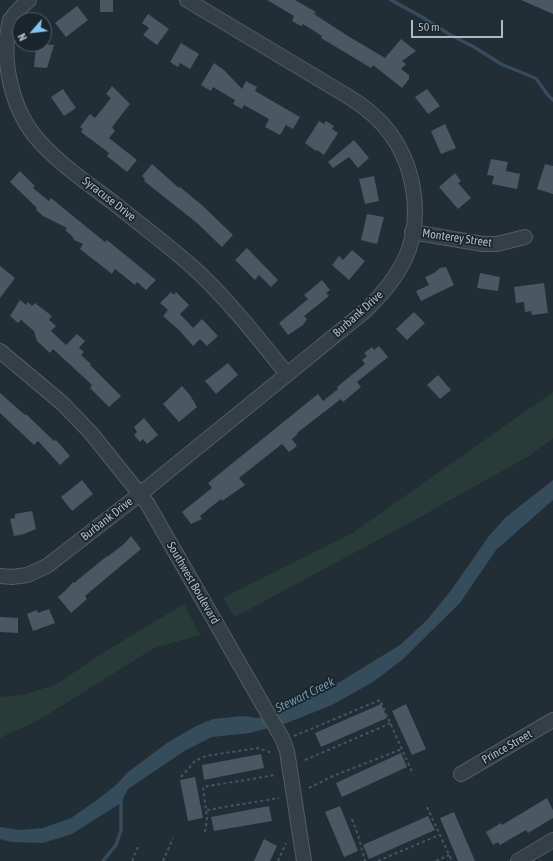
<!DOCTYPE html>
<style>
body{margin:0}
#map{position:relative;width:553px;height:861px;overflow:hidden;background:#212e35;font-family:"Asap Condensed",sans-serif}
canvas{display:block}
.north{position:absolute;left:12px;top:12px;width:40px;height:40px;box-sizing:border-box;background:#1a242b;border:1px solid #556068;border-radius:50%;rotate:242deg;font-size:11px;font-weight:700;line-height:16px;text-align:center;color:#aebac3}
.north::after{content:'';display:block;margin:auto;width:14px;height:18px;background:#85c3f1;clip-path:polygon(50% 0,100% 100%,50% 72%,0 100%)}
.scale{position:absolute;left:411px;top:20px;width:92px;height:18px;box-sizing:border-box;border:2px solid #aebac3;border-top:0;padding-left:5px;font-size:12px;line-height:14px;white-space:nowrap;color:#aebac3;-webkit-text-stroke:3px #1a242b;paint-order:stroke}
</style>
<div id="map">
<canvas width="553" height="861"></canvas>
<div class="north">N</div>
<div class="scale">50 m</div>
</div>
<script>
const context = document.querySelector('canvas').getContext('2d');
context.lineJoin = 'round';
function fill(path, color) {
  context.fillStyle = color;
  context.fill(path, 'evenodd');
}
function strokePath(path, color, width, dash) {
  context.strokeStyle = color;
  context.lineWidth = width;
  context.lineCap = dash ? 'butt' : 'round';
  context.setLineDash(dash || []);
  context.stroke(path);
}
function write(font, color, halo, rows, align = 'center') {
  context.font = font + ' "Asap Condensed",sans-serif';
  context.lineWidth = 3.5;
  context.setLineDash([]);
  context.textBaseline = 'middle';
  context.strokeStyle = halo;
  context.fillStyle = color;
  for (const [text, x, y, turn = 0] of rows) {
    context.save();
    context.translate(x, y);
    context.rotate((+turn || 0) * Math.PI / 180);
    context.textAlign = isNaN(turn) ? turn : align;
    if (halo) context.strokeText(text, 0, 0);
    context.fillText(text, 0, 0);
    context.restore();
  }
}
fill(new Path2D(`
 M 553,392 L 553,438 L 529,456 L 413,521 L 235,617 L 223,598 L 351,534 Z
 M 184,604 L 200,635 L 154,648 L 39,720 L 0,738 L 0,697 L 23,695 L 57,684 L 106,651 Z`), '#273c38');
fill(new Path2D(`
 M 553,480 L 553,500 L 496,550 L 460,603 L 402,660 L 373,682 L 332,705 L 287,723 L 250,733 L 212,737 L 186,750 L 128,789 L 121,803 L 72,834 L 43,843 L 11,842 L 0,839 L 0,827 L 19,830 L 43,828 L 71,818 L 97,800 L 117,784 L 128,772 L 167,743 L 196,726 L 213,719 L 243,716 L 258,718 L 285,708 L 338,683 L 400,645 L 427,620 L 452,589 L 489,536 L 506,517 Z`), '#354c5c');
strokePath(new Path2D(`
 M 391,0 L 422,17 L 449,34 L 474,47 L 501,64 L 535,78 C 542,84 545,94 553,100
 M 103,861 L 116,845 L 121,830 L 121,800`), '#354c5c', 3.5);
fill(new Path2D(`
 M 100,0 L 113,0 L 113,12 L 100,12 Z
 M 267,0 L 295,0 L 316,12 L 314,14 L 348,36 L 385,58 L 401,39 L 416,51 L 402,61 L 406,64 L 401,69 L 409,75 L 409,79 L 402,88 L 373,65 L 371,68 L 321,38 L 322,36 L 303,24 L 301,26 L 292,21 L 294,16 Z
 M 521,0 L 553,0 L 553,14 Z
 M 77,6 L 88,20 L 66,37 L 55,23 Z
 M 148,14 L 169,29 L 157,45 L 143,35 L 149,28 L 142,23 Z
 M 181,43 L 199,54 L 190,69 L 180,63 L 178,67 L 170,62 Z
 M 39,44 L 54,45 L 47,68 L 34,67 L 36,48 L 39,49 Z
 M 214,63 L 224,70 L 242,89 L 246,81 L 257,87 L 255,91 L 300,117 L 293,129 L 286,125 L 280,135 L 265,127 L 269,119 L 244,105 L 242,109 L 233,104 L 235,100 L 213,87 L 211,91 L 201,85 Z
 M 112,86 L 130,104 L 112,127 L 115,131 L 109,138 L 137,160 L 127,172 L 107,156 L 109,153 L 81,132 L 83,129 L 80,127 L 90,114 L 95,118 L 111,98 L 106,94 Z
 M 63,89 L 76,108 L 64,116 L 51,97 Z
 M 427,89 L 440,106 L 428,114 L 415,97 Z
 M 319,121 L 324,124 L 326,121 L 334,126 L 332,129 L 338,133 L 324,155 L 317,150 L 316,151 L 305,143 Z
 M 445,124 L 456,148 L 441,154 L 431,131 Z
 M 354,140 L 369,158 L 358,168 L 349,157 L 333,168 L 328,162 Z
 M 491,159 L 508,162 L 506,171 L 520,174 L 517,189 L 492,184 L 494,176 L 487,175 Z
 M 152,164 L 179,188 L 180,187 L 203,206 L 233,235 L 222,247 L 197,223 L 144,181 L 145,179 L 142,176 Z
 M 545,164 L 553,166 L 553,194 L 537,189 Z
 M 20,171 L 35,186 L 33,188 L 49,201 L 51,198 L 105,242 L 107,240 L 156,280 L 146,290 L 137,282 L 135,285 L 115,269 L 112,274 L 80,249 L 83,244 L 74,240 L 73,237 L 65,230 L 67,228 L 43,216 L 36,210 L 37,208 L 10,182 Z
 M 455,173 L 461,181 L 458,183 L 471,198 L 458,209 L 439,187 Z
 M 374,176 L 379,201 L 365,204 L 359,179 Z
 M 367,214 L 384,217 L 377,244 L 361,240 Z
 M 247,248 L 278,280 L 271,287 L 259,275 L 255,280 L 235,260 Z
 M 352,250 L 365,261 L 349,280 L 332,265 L 339,256 L 343,260 Z
 M 0,266 L 15,278 L 0,298 Z
 M 446,267 L 454,285 L 421,301 L 416,291 L 429,285 L 425,277 L 434,273 L 440,268 Z
 M 480,273 L 500,277 L 498,291 L 477,288 Z
 M 322,280 L 330,290 L 326,293 L 329,296 L 304,316 L 307,319 L 303,325 L 288,335 L 279,323 L 308,299 L 304,295 Z
 M 544,283 L 548,313 L 532,315 L 531,311 L 525,312 L 524,302 L 516,303 L 514,287 Z
 M 171,292 L 174,295 L 176,292 L 189,305 L 180,314 L 193,328 L 202,319 L 218,336 L 207,346 L 200,339 L 193,346 L 180,331 L 163,316 L 168,310 L 160,303 Z
 M 20,300 L 26,305 L 28,302 L 32,306 L 35,303 L 52,316 L 49,320 L 56,326 L 51,331 L 66,345 L 77,334 L 85,341 L 79,348 L 84,352 L 81,355 L 91,364 L 90,365 L 121,396 L 109,407 L 90,388 L 92,385 L 53,349 L 50,353 L 37,341 L 34,331 L 21,320 L 18,323 L 10,316 Z
 M 414,312 L 425,323 L 407,340 L 396,329 Z
 M 379,346 L 388,357 L 357,382 L 361,387 L 343,402 L 341,399 L 297,433 L 298,434 L 292,439 L 297,446 L 289,452 L 282,444 L 239,478 L 245,485 L 222,501 L 221,499 L 200,516 L 202,519 L 191,524 L 182,512 L 212,488 L 208,483 L 318,394 L 323,401 L 338,389 L 337,387 L 365,364 L 362,360 L 367,356 L 364,353 L 372,347 L 374,350 Z
 M 228,363 L 238,375 L 216,394 L 205,381 Z
 M 438,375 L 451,390 L 440,399 L 427,385 Z
 M 182,386 L 190,395 L 197,407 L 179,422 L 163,404 Z
 M 0,393 L 25,415 L 26,414 L 54,441 L 56,440 L 70,456 L 60,465 L 38,441 L 34,445 L 0,413 Z
 M 144,418 L 158,435 L 147,444 L 143,439 L 140,442 L 134,435 L 137,432 L 134,427 Z
 M 82,480 L 93,494 L 72,511 L 61,497 Z
 M 32,511 L 36,529 L 24,534 L 14,536 L 10,519 L 15,518 L 15,514 Z
 M 131,536 L 141,549 L 85,596 L 87,599 L 71,613 L 58,597 L 67,589 L 73,582 L 74,583 L 107,556 L 107,557 L 124,544 Z
 M 49,609 L 55,623 L 33,631 L 27,614 L 37,610 L 38,613 Z
 M 0,617 L 18,618 L 18,633 L 0,632 Z
 M 381,704 L 387,718 L 321,747 L 315,733 Z
 M 406,704 L 426,749 L 412,755 L 392,711 Z
 M 401,753 L 407,767 L 342,797 L 336,783 Z
 M 261,754 L 264,768 L 204,780 L 202,765 Z
 M 195,777 L 203,818 L 188,821 L 180,780 Z
 M 547,798 L 553,810 L 553,818 L 528,833 L 526,830 L 500,845 L 498,842 L 493,845 L 486,832 L 501,823 L 502,825 Z
 M 269,806 L 272,821 L 214,831 L 211,817 Z
 M 340,806 L 358,851 L 344,857 L 325,812 Z
 M 454,812 L 475,861 L 458,861 L 440,818 Z
 M 428,816 L 435,830 L 369,859 L 363,845 Z
 M 264,839 L 277,846 L 270,861 L 254,861 Z`), '#495861');
const minor = new Path2D(`
 M 29,0 C 22,6 15,13 10,20 C 0,60 12,112 40,142 C 62,166 89,184 115,204 C 142,226 171,247 197,271 C 230,302 258,338 287,374
 M 412,232 L 483,244 L 497,244 L 525,237
 M 0,351 L 62,403 L 91,433 L 147,503 L 282,738 L 287,751 L 304,861
 M 0,576 L 12,577 L 27,575 L 47,566 L 140,494 L 365,311 C 381,296 394,281 404,261 C 423,222 416,171 392,136 C 381,120 365,107 349,97 L 187,0
 M 461,774 L 553,720
 M 518,861 L 553,840`);
strokePath(minor, '#525d64', 16);
strokePath(new Path2D(`
 M 294,736 L 380,700 L 413,774
 M 305,760 L 391,723
 M 181,777 L 195,761 L 206,756 L 258,748 L 272,753
 M 309,788 L 333,776 L 402,749
 M 427,807 L 452,861
 M 207,810 L 279,798
 M 352,819 L 358,835 L 365,861
 M 205,832 L 207,818 L 203,787 L 275,775
 M 132,861 L 139,844
 M 163,861 L 173,838
 M 278,861 L 286,843
 M 378,861 L 439,835
 M 436,861 L 449,855`), '#445856', 2, [3, 3]);
strokePath(minor, '#343f46', 14);
write('12px', '#aebac3', '#1a242b', [
 ["Syracuse Drive",109,199,38],
 ["Monterey Street",457,238,8],
 ["Burbank Drive",358,314,-42],
 ["Burbank Drive",107,519,-38],
 ["Southwest Boulevard",193,583,60],
 ["Prince Street",507,747,-30]
]);
write('italic 13px', '#7091a6', '#1a242b', [
 ["Stewart Creek",305,695,-26]
]);
</script>
